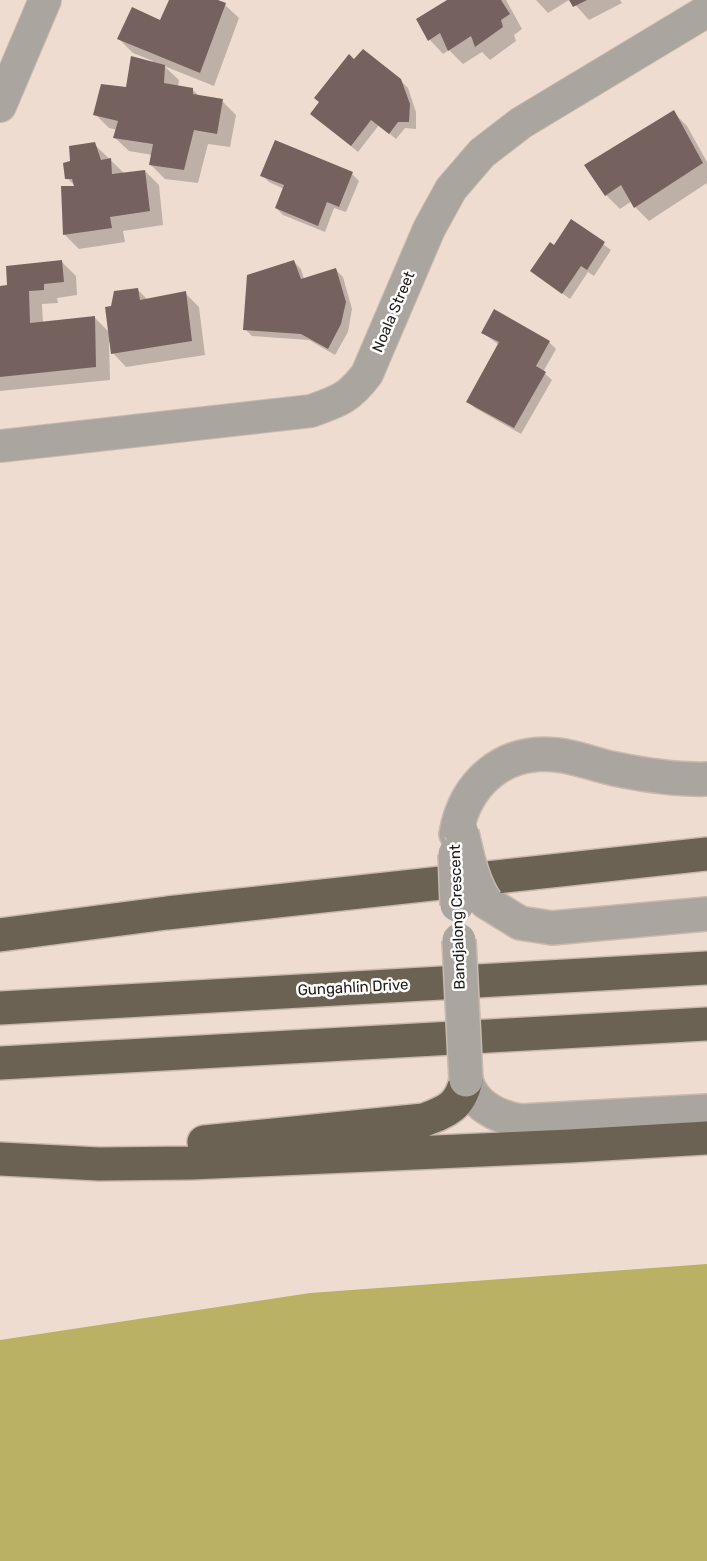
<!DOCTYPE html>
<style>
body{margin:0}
canvas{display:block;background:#eedcd1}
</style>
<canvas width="707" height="1561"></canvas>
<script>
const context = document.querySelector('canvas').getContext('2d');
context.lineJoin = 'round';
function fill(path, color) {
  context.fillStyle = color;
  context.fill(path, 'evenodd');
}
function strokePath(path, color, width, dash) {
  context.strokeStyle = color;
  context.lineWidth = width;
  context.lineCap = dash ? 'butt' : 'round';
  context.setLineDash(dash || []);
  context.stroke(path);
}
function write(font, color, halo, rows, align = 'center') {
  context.font = font + ' Rubik,sans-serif';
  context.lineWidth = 5;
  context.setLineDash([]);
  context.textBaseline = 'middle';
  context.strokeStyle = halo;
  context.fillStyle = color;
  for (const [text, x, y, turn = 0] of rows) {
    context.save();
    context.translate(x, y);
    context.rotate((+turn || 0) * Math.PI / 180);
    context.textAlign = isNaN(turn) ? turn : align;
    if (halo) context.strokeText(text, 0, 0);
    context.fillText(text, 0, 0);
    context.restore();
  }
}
fill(new Path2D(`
 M 707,1264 L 707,1561 L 0,1561 L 0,1340 L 310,1293 Z`), '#bab165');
fill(new Path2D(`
 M 171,0 L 214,0 L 225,5 L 239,18 L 214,86 L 164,66 L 179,80 L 178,87 L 193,90 L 200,97 L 222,101 L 236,115 L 230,147 L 208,144 L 198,183 L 165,179 L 151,165 L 152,155 L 129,151 L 115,138 L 117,130 L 109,128 L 95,114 L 128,88 L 153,61 L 133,53 L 119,39 L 161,22 Z
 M 450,0 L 506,0 L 522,29 L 514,35 L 516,41 L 490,60 L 482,52 L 463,64 L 449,50 L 443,54 L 430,40 L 418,19 Z
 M 536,0 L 569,0 L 548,13 Z
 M 571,0 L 620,0 L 622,3 L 589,20 Z
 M 355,61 L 400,80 L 408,88 L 416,112 L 416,129 L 405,128 L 396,139 L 379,125 L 358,152 L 319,120 Z
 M 673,112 L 687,126 L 707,162 L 707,183 L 649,221 L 635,207 L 632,201 L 620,209 L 606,195 Z
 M 94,144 L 125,174 L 145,171 L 159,185 L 163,225 L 123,231 L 125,242 L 79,249 L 65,235 L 63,187 L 76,187 L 67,178 L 71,163 Z
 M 352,174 L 359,181 L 346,212 L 334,208 L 325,232 L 283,215 L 276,208 L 284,189 L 269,182 L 262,175 Z
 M 572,221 L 611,250 L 594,276 L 588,272 L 570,299 L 532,271 L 554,247 Z
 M 62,262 L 76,276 L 77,295 L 57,298 L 58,303 L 42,304 L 43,323 L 95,318 L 110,333 L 138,290 L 148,300 L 185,293 L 199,307 L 205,355 L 126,367 L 113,353 L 111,342 L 109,342 L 110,380 L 0,391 L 0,287 L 8,286 Z
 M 294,262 L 301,269 L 304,279 L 336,270 L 343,277 L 352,309 L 348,332 L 335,355 L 309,340 L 252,336 L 245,329 Z
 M 483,333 L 549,342 L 556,349 L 543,372 L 552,380 L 521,434 L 475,408 L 468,401 L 499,345 Z`), '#0003');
fill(new Path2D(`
 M 169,0 L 218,0 L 226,3 L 200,73 L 117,39 L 132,7 L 160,20 Z
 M 447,0 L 501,0 L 510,14 L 501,20 L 503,27 L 475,47 L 471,36 L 448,51 L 440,33 L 428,41 L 416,19 Z
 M 569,0 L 587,0 L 573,7 Z
 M 363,49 L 401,79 L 410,104 L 409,122 L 398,122 L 389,134 L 371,120 L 351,146 L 310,114 L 319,102 L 314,98 L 349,54 L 354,59 Z
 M 131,56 L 165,65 L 164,83 L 193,88 L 193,94 L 223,99 L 217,134 L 194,130 L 184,170 L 149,165 L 153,144 L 113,138 L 118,121 L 93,115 L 101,84 L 126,87 Z
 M 674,110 L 703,163 L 634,208 L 621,185 L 605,196 L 584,165 Z
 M 275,140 L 353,172 L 339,207 L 327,202 L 318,226 L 275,208 L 284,185 L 260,176 Z
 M 95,142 L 101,160 L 111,158 L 112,174 L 145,170 L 150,211 L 110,217 L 112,228 L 63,235 L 61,186 L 74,186 L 72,179 L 65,179 L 63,163 L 70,161 L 69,146 Z
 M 571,219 L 605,242 L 587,270 L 581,266 L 562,294 L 530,271 L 550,242 L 554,245 Z
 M 62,260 L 64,282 L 44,284 L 44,290 L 29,291 L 30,323 L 95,316 L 96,367 L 0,377 L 0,286 L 7,285 L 6,266 Z
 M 294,260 L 301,279 L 336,268 L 346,302 L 341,324 L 328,349 L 301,334 L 243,330 L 247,275 Z
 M 138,288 L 140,300 L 186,291 L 192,341 L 111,354 L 105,307 L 111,306 L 114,291 Z
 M 494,309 L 550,341 L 536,366 L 546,372 L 514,428 L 466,402 L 499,342 L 481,333 Z`), '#75625f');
const minor = new Path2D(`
 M 0,106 L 45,0
 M 0,446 L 311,411 C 339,401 349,398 367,374 L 429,229 L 451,189 L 482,153 L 521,123 L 707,11`);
const tertiary = new Path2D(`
 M 456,834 C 465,783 503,749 557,755 C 577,757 595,765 615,769 C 644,775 677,780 707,779
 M 486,902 L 520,923 L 552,928 L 707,914
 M 466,1080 C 473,1105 497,1117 521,1121 L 707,1111`);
const motorway = new Path2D(`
 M 0,935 L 167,913 L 707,854
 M 0,1008 L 707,968
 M 0,1063 L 707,1024
 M 204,1142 L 424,1120 C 448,1111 460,1106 466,1080
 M 0,1159 L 99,1164 L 191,1163 L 570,1146 L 707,1138`);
strokePath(minor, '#c9b9af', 34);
strokePath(tertiary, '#c9b9af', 36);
strokePath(motorway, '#c9b9af', 36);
strokePath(minor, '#aaa59e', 32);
strokePath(tertiary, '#aaa59e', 33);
strokePath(motorway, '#6b6253', 33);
const tertiaryBridge = new Path2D(`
 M 462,833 C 468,858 472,881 486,902
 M 455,854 L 457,905
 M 459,940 L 466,1080`);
strokePath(tertiaryBridge, '#c9b9af', 36, []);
strokePath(tertiaryBridge, '#aaa59e', 33);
write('15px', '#201915', '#fff', [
 ["Noala Street",394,312,-67],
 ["Bandjalong Crescent",458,917,-92],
 ["Gungahlin Drive",353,988,-3]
]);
</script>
